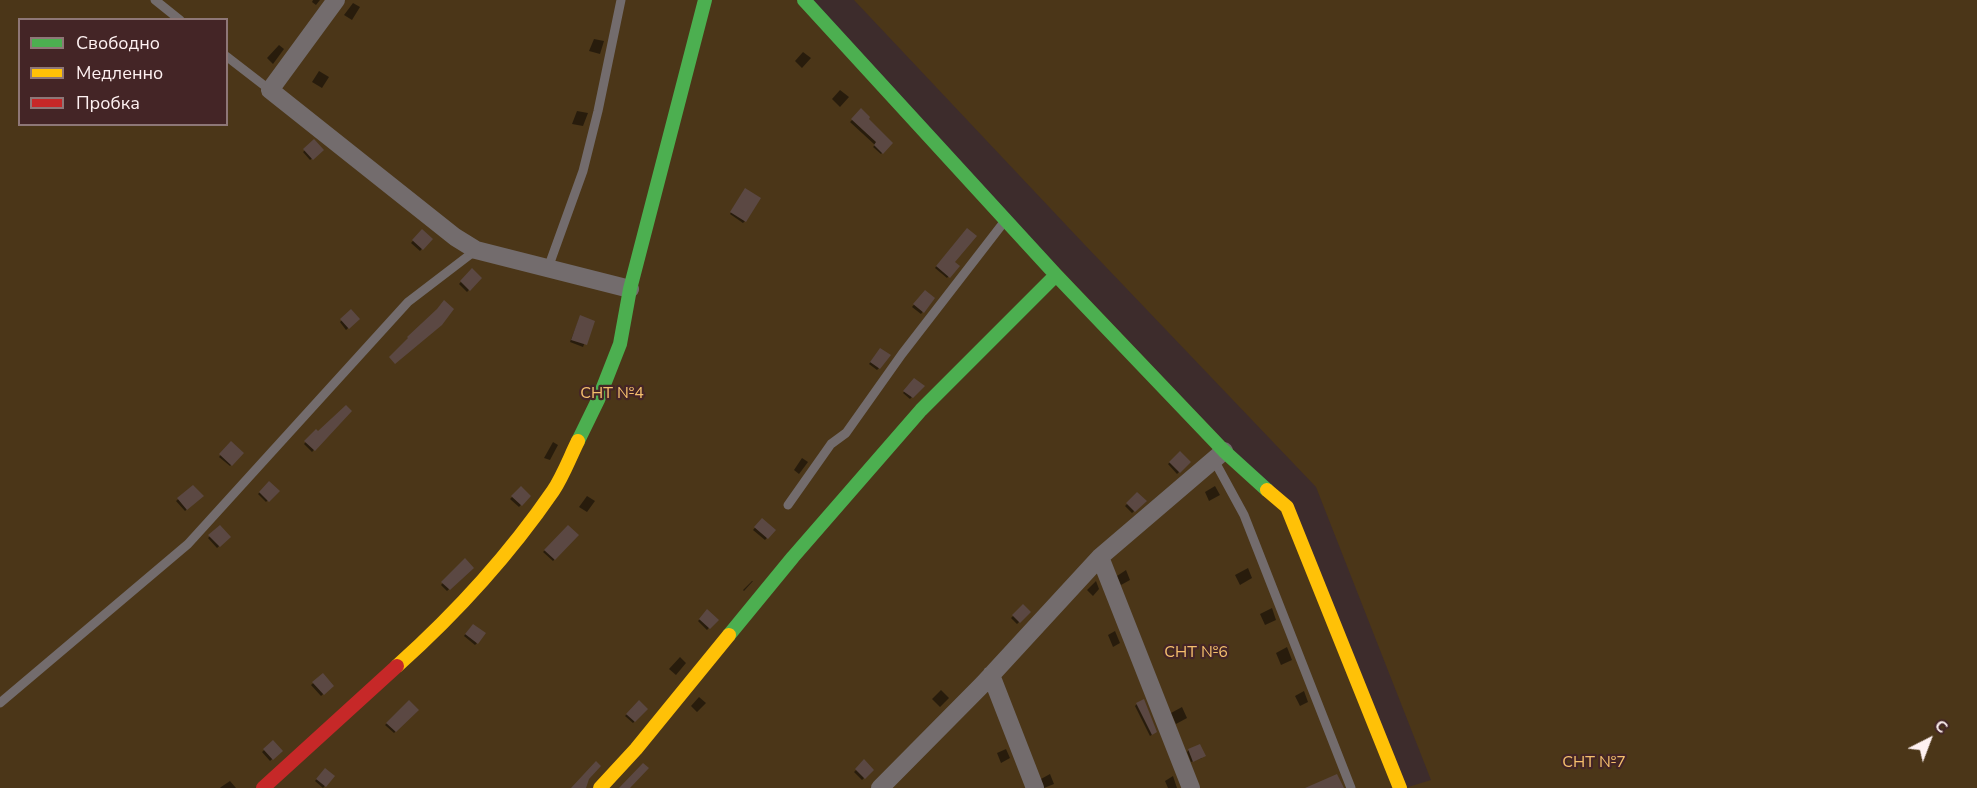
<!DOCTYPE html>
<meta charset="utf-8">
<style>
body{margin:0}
#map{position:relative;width:1977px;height:788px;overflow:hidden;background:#3d2c2c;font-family:"Nunito Sans",sans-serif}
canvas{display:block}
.legend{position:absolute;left:18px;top:18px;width:210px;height:108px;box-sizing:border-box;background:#442526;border:2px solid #8e7777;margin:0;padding:8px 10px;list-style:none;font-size:18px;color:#fef1f1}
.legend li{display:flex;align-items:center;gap:12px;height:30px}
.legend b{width:30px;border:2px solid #8e7777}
.north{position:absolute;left:1899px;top:710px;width:60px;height:60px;-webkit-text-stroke:4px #442526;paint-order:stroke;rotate:42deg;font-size:16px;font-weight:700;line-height:24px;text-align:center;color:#fef1f1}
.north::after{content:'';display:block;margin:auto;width:21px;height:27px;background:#fef1f1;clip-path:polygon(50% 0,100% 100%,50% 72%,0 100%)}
</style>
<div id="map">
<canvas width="1977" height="788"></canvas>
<ul class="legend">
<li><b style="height:8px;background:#4caf50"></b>Свободно</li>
<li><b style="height:8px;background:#ffc107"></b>Медленно</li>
<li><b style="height:8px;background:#c62828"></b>Пробка</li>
</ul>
<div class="north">С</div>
</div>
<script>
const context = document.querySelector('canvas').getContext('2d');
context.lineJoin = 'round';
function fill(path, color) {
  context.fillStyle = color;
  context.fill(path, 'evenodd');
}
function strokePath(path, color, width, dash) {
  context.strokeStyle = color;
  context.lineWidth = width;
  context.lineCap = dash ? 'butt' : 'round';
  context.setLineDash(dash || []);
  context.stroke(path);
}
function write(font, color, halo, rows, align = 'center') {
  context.font = font + ' "Nunito Sans",sans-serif';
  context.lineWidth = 4.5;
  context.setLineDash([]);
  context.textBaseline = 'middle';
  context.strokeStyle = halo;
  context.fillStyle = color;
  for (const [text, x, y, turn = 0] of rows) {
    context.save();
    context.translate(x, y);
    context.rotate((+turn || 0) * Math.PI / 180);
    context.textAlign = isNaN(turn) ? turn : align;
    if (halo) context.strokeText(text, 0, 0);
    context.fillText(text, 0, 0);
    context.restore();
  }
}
fill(new Path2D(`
 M 0,0 L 804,0 L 1287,507 L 1400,788 L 0,788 ZM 20,20 L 226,20 L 226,124 L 20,124 Z
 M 854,0 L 1977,0 L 1977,788 L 1405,788 L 1431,780 L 1316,487 L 1084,244 Z`), '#4b3618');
fill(new Path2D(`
 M 313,0 L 320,0 L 316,5 L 312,2 Z
 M 353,3 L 360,7 L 352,20 L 344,15 Z
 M 594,39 L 604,41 L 600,54 L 589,51 Z
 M 279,45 L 284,49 L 273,64 L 267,58 Z
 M 803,52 L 811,58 L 802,68 L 795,61 Z
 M 319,71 L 329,77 L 322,88 L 312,82 Z
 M 840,90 L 849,97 L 840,107 L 832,99 Z
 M 577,111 L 588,113 L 583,126 L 572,124 Z
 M 861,111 L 866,119 L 891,143 L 881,154 L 873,147 L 875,145 L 850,122 Z
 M 314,142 L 322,150 L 310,160 L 303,152 Z
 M 744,192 L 745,221 L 743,223 L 730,214 Z
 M 967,230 L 953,262 L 957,266 L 947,278 L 935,268 Z
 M 422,231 L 431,239 L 420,251 L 411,243 Z
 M 472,270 L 480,278 L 467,292 L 459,284 Z
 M 925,292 L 933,299 L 921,314 L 912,307 Z
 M 351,311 L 358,319 L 346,330 L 340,322 Z
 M 580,317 L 593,322 L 583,347 L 570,342 Z
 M 878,352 L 879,368 L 877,370 L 869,364 Z
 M 914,380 L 922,386 L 910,399 L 903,393 Z
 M 350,411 L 312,452 L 304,444 L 316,431 L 318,433 Z
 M 553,442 L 558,445 L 550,460 L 544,458 Z
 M 231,443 L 242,453 L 230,466 L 219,457 Z
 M 1180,453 L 1189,462 L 1177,474 L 1168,464 Z
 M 802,458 L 808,462 L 799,474 L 794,470 Z
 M 269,483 L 277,491 L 266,502 L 258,494 Z
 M 1215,486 L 1220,495 L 1209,501 L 1205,492 Z
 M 193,487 L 202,496 L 185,511 L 176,501 Z
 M 521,488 L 529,496 L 519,507 L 510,499 Z
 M 1137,494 L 1145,501 L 1132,513 L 1125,506 Z
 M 587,496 L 595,501 L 587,512 L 579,507 Z
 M 762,520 L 774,530 L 765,540 L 753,530 Z
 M 220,527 L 229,537 L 217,548 L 208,538 Z
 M 577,535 L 553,561 L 543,552 L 555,540 Z
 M 465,560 L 472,568 L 447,591 L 441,585 Z
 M 1248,568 L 1252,578 L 1240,585 L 1235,575 Z
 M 1126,570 L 1130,580 L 1121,585 L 1117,576 Z
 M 752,581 L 753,581 L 744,591 L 743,590 Z
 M 1096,581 L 1099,589 L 1093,596 L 1087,590 Z
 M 1023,606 L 1029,612 L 1017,624 L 1011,618 Z
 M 1272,608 L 1276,620 L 1265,625 L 1260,614 Z
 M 707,612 L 716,620 L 707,630 L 698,621 Z
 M 471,627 L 477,643 L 475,645 L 464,636 Z
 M 1115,631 L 1120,643 L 1113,647 L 1108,635 Z
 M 1287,647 L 1292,660 L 1281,665 L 1276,653 Z
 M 680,657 L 686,663 L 676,675 L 669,669 Z
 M 323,675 L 332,686 L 321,696 L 311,685 Z
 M 941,690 L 949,698 L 940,707 L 932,699 Z
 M 1304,691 L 1308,702 L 1300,706 L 1295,696 Z
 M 699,697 L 706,703 L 697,712 L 691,706 Z
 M 409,702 L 417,710 L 394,733 L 385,725 Z
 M 639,702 L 646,709 L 633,723 L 625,716 Z
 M 1137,704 L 1153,734 L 1150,736 L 1135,706 Z
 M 1182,707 L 1187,718 L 1176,724 L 1171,713 Z
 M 273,742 L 281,751 L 270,761 L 262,752 Z
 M 1006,749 L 1010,758 L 1001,763 L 997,753 Z
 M 1189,750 L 1202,758 L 1191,762 L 1187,752 Z
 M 864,762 L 872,770 L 862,780 L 854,772 Z
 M 325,770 L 333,776 L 323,788 L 315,781 Z
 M 1050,774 L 1054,784 L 1044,788 L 1041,779 Z
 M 1173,776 L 1177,788 L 1168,788 L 1165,781 Z
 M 230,781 L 236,788 L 220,788 L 221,787 Z`), '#0007');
fill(new Path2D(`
 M 861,108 L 870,117 L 869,119 L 893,143 L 883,154 L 874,145 L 876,142 L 851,119 Z
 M 314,139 L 324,150 L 313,160 L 303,149 Z
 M 745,188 L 761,198 L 746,222 L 730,212 Z
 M 967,228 L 977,236 L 955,262 L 960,266 L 950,278 L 936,266 Z
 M 422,229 L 433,239 L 423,250 L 412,240 Z
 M 472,268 L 482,278 L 470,291 L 460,281 Z
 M 925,290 L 935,298 L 924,313 L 913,304 Z
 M 444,300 L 454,309 L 442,325 L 395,364 L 389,357 L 408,338 L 407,337 L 437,309 Z
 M 351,309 L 360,319 L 349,329 L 340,319 Z
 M 580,315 L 595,321 L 587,345 L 571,340 Z
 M 880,348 L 891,355 L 880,369 L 870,362 Z
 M 914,378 L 925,386 L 913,398 L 903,391 Z
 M 346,405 L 352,411 L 315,451 L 304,441 L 316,429 L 318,431 Z
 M 231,441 L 244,453 L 232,466 L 219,454 Z
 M 1180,451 L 1191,462 L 1180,473 L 1169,462 Z
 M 269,481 L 280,491 L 269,502 L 259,492 Z
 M 193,485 L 204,496 L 187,510 L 177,498 Z
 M 521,486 L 531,496 L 522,506 L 511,496 Z
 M 1137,492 L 1147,501 L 1135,512 L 1126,503 Z
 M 762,518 L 776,530 L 768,539 L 754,527 Z
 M 220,525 L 231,537 L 220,547 L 208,535 Z
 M 568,525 L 579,535 L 555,560 L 544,550 Z
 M 465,558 L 474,568 L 450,590 L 441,582 Z
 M 1023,604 L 1031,612 L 1020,623 L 1012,615 Z
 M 707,609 L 719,620 L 710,629 L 699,619 Z
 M 473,624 L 486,633 L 478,644 L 465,634 Z
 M 323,673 L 334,686 L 324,695 L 312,682 Z
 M 1144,699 L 1157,732 L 1152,735 L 1136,703 Z
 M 409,700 L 419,710 L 396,732 L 386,723 Z
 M 639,700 L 648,709 L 635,722 L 626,714 Z
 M 273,740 L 283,751 L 273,760 L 263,749 Z
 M 1200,744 L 1206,756 L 1193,762 L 1188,749 Z
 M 864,759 L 874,770 L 865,779 L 855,769 Z
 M 596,761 L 601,766 L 589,779 L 586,788 L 571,788 Z
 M 643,763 L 649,768 L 630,788 L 619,788 Z
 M 325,768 L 335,776 L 326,787 L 316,779 Z
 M 1337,774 L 1344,788 L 1305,788 Z`), '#5b4843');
strokePath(new Path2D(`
 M 155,0 L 180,20
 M 226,56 L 270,90
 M 548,268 L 583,171 L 598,111 L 621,0
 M 1214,460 L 1244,515 L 1351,788
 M 788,505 L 831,444 L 846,433 L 902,354 L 1004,222
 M 0,703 L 188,544 L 408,302 L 476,250`), '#736c6d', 9);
strokePath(new Path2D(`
 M 336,0 L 270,90 L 455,237 L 476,250 L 630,289
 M 1100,557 L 1191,788
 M 991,675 L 1035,788
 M 880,788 L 983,684 L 1100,557 L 1224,451`), '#736c6d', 18);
strokePath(new Path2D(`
 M 804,0 L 1056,275 L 1224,451 L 1267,490
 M 578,441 L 598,400 L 620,344 L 630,289 L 705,0
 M 729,635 L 793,557 L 921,410 L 1056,275`), '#4caf50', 14);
strokePath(new Path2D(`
 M 1267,490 L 1287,507 L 1400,788
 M 397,666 C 455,614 509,555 553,491 C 563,476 570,457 578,441
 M 600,788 L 636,749 L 729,635`), '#ffc107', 14);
strokePath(new Path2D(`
 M 263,788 L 397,666`), '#c62828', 14);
write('16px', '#f5bf6d', '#442526', [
 ["СНТ №4",612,394],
 ["СНТ №6",1196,653],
 ["СНТ №7",1594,763]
]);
</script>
